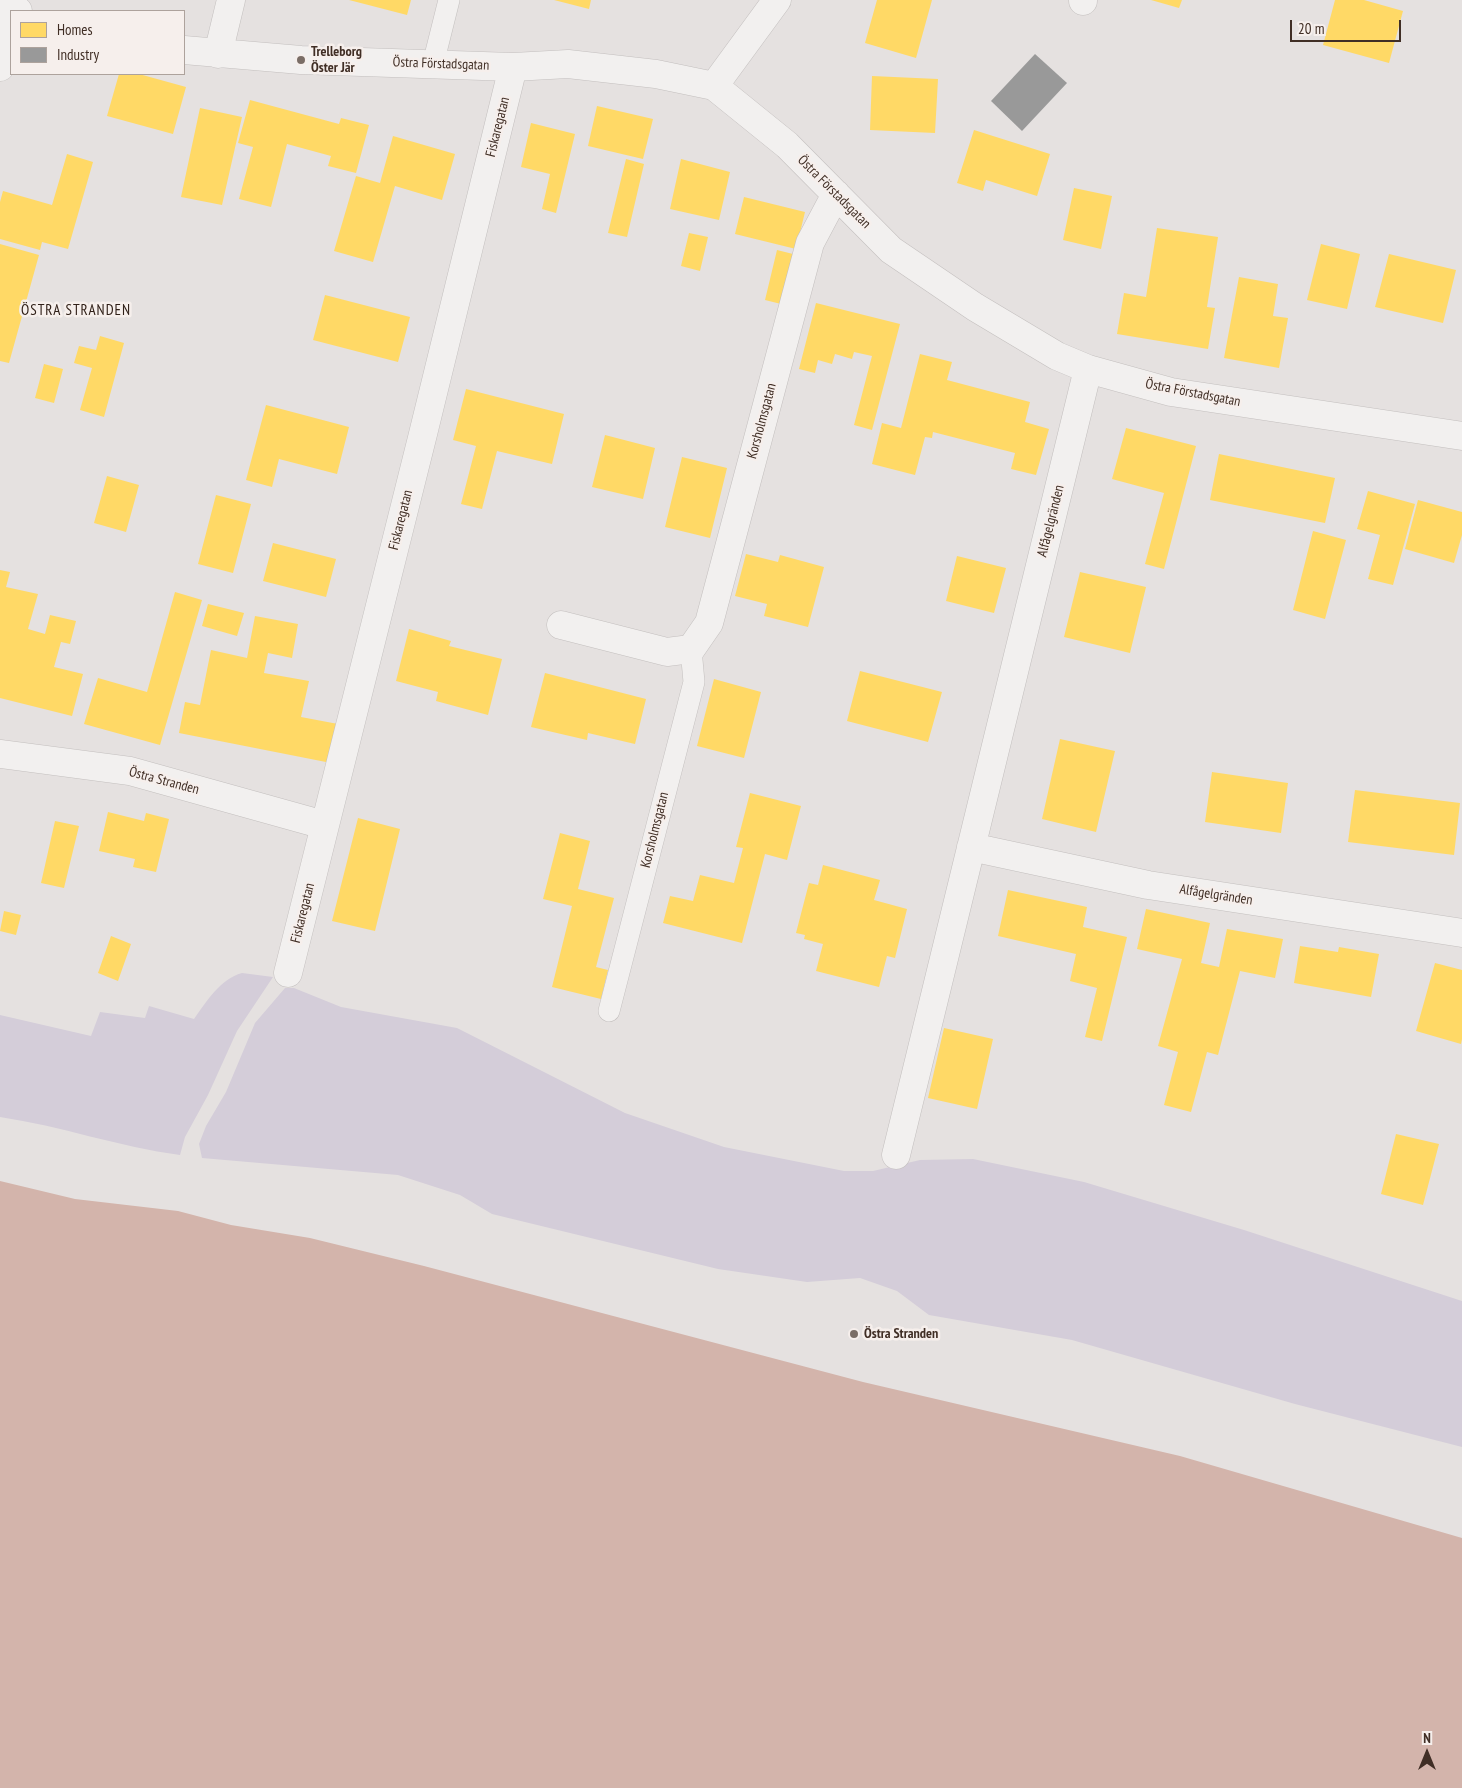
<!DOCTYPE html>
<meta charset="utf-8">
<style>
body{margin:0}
#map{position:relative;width:1462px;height:1788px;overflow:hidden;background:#e5e1e0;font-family:"PT Sans Narrow",sans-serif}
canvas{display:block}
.legend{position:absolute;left:10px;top:10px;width:175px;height:65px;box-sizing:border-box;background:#f6efec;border:1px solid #ada29c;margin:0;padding:6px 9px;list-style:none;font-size:15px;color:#402e25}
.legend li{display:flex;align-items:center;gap:10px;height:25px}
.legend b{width:25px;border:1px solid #ada29c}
.north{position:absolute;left:1402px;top:1728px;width:50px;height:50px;-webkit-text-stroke:4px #f6efec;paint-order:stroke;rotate:0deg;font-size:14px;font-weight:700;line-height:20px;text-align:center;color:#402e25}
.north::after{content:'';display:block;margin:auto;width:18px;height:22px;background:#402e25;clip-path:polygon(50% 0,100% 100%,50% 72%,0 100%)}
.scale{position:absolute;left:1290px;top:20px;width:111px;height:22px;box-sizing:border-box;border:2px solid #402e25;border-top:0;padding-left:6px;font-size:15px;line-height:18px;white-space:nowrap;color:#402e25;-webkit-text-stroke:4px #f6efec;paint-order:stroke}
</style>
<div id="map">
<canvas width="1462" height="1788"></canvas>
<ul class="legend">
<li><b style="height:14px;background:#ffd966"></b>Homes</li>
<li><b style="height:14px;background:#999"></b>Industry</li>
</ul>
<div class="north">N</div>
<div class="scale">20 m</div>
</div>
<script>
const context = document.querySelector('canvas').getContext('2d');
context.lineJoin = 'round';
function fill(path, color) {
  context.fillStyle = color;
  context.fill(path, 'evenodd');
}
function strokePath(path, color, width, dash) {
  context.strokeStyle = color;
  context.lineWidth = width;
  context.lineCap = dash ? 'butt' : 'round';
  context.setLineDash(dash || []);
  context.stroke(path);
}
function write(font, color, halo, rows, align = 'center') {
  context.font = font + ' "PT Sans Narrow",sans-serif';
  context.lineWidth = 5;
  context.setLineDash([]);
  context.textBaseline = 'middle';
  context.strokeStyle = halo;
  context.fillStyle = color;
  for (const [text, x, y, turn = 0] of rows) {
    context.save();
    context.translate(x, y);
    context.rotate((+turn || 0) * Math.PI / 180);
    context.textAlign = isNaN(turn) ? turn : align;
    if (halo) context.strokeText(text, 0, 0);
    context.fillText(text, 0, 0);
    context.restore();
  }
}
fill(new Path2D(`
 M 242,973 L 273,977 L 237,1031 L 208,1095 L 185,1137 L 180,1155 C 119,1147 61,1126 0,1117 L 0,1015 L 91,1036 L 100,1012 L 145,1018 L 149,1006 L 194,1019 C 207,1001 220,979 242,973 Z
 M 285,988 L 294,988 L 341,1007 L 457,1028 L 625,1113 L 724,1147 L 844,1171 L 873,1171 L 920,1160 L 973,1159 L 1084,1182 L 1244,1230 L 1462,1301 L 1462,1447 L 1295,1404 L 1072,1340 L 929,1315 L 897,1291 L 860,1278 L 807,1282 L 718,1269 L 492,1214 L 460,1195 L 398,1175 L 202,1158 L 199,1144 L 206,1126 L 226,1092 L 255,1023 Z`), '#d4cdd9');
fill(new Path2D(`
 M 0,1181 L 75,1199 L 178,1211 L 231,1225 L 310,1238 L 424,1266 L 863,1382 L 1180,1456 L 1462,1538 L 1462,1788 L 0,1788 Z`), '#d3b4ab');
fill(new Path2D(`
 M 349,0 L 411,0 L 407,15 Z
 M 554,0 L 591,0 L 589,9 Z
 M 877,0 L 932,0 L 916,58 L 865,43 Z
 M 1151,0 L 1182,0 L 1179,8 Z
 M 1335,0 L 1364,0 L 1403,11 L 1389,63 L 1323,45 Z
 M 119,74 L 139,74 L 186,87 L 173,134 L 107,116 Z
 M 872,76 L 938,79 L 935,133 L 870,130 Z
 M 250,100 L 339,124 L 341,118 L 369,125 L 356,173 L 328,166 L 331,156 L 287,144 L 271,207 L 239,199 L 253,147 L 238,143 Z
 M 597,106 L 653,119 L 643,159 L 588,146 Z
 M 200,108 L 242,117 L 222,205 L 181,197 Z
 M 531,123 L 575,134 L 556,213 L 542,209 L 550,174 L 521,167 Z
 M 974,130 L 1050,154 L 1037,196 L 986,180 L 983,191 L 957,183 Z
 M 393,136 L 455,154 L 442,200 L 395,186 L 373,262 L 334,251 L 356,176 L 380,183 Z
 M 67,154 L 93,162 L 68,249 L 42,242 L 40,250 L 0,239 L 0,202 L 3,191 L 52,205 Z
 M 626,159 L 644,164 L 627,237 L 608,233 Z
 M 681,159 L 730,172 L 719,220 L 670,209 Z
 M 1074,188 L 1112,196 L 1101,249 L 1063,240 Z
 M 744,197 L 805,212 L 796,249 L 735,234 Z
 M 1157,228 L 1218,237 L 1207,307 L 1215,308 L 1208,349 L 1117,334 L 1124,293 L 1146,297 Z
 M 689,233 L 708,237 L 700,271 L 681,266 Z
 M 0,244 L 39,255 L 9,363 L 0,361 Z
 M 1321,244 L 1360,254 L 1347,309 L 1307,300 Z
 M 777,250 L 797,255 L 785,305 L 765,300 Z
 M 1389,254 L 1456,270 L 1443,323 L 1375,307 Z
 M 1239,277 L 1278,284 L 1273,316 L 1288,318 L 1279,368 L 1224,358 Z
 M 325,295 L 410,317 L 398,362 L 313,340 Z
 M 816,303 L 900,324 L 872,430 L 854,425 L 872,356 L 854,352 L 852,359 L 835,354 L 832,364 L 818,360 L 815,373 L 799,369 Z
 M 100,336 L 124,343 L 104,417 L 80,410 L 92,368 L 74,363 L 79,346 L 96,350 Z
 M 920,354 L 952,362 L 947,380 L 1030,402 L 1025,422 L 1049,429 L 1036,475 L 1011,469 L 1015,453 L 933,432 L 932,438 L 925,437 L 915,475 L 872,464 L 882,423 L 901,428 Z
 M 44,364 L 63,369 L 54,403 L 35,398 Z
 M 466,389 L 564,414 L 552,464 L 497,451 L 482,509 L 461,504 L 476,446 L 453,440 Z
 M 266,405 L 349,427 L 337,474 L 279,459 L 272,487 L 246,480 Z
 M 1126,428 L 1196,446 L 1164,569 L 1145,564 L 1164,493 L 1112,479 Z
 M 605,435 L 655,448 L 643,499 L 592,487 Z
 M 1219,454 L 1335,478 L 1325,523 L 1210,500 Z
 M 682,457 L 727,468 L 710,538 L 665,527 Z
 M 107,476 L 139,485 L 126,532 L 94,523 Z
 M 1368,491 L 1415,504 L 1393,585 L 1368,579 L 1380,535 L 1357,529 Z
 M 216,495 L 251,504 L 233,573 L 198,564 Z
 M 1418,500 L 1462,512 L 1462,535 L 1454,563 L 1405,549 Z
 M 1313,531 L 1346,540 L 1325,619 L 1293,610 Z
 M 273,543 L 336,559 L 326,597 L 263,581 Z
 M 746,554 L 778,562 L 780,555 L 824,567 L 808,627 L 764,616 L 767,604 L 735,596 Z
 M 957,556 L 1006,568 L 994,613 L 946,601 Z
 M 0,570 L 10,572 L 6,587 L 38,594 L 28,629 L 45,634 L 50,615 L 76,621 L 70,644 L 61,642 L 54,667 L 83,674 L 72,716 L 0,698 Z
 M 1080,572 L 1146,587 L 1130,653 L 1064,637 Z
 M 175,592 L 202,600 L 160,745 L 84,724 L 98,678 L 147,692 Z
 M 208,604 L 244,613 L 237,636 L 202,626 Z
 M 255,616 L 298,624 L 292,658 L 268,653 L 264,673 L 309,681 L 301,717 L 338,724 L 331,763 L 179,733 L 185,702 L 200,705 L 211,650 L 247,658 Z
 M 409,629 L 451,641 L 449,646 L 502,659 L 488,715 L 436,701 L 438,692 L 396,681 Z
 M 860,671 L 942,692 L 928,742 L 847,721 Z
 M 545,673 L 646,699 L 635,744 L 588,733 L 587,740 L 531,727 Z
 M 714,679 L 761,692 L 744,758 L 697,746 Z
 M 1060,739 L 1115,751 L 1096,832 L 1042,819 Z
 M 1212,772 L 1288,783 L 1281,833 L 1205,822 Z
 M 1355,790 L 1460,803 L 1454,855 L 1348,842 Z
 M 750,793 L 801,806 L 787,860 L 765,854 L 742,943 L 663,923 L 670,896 L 693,901 L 700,875 L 734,883 L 743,848 L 736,847 Z
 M 108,812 L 144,821 L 146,813 L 169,819 L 156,872 L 133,867 L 135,859 L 99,851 Z
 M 358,818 L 400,829 L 375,931 L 332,921 Z
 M 55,821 L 79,826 L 64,888 L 41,883 Z
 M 560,833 L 590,841 L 578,889 L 614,898 L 596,967 L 608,970 L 601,999 L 552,987 L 572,906 L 543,899 Z
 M 823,865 L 880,880 L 874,900 L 907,909 L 895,958 L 887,956 L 879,987 L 816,971 L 823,944 L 804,939 L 805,935 L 796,933 L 809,883 L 818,885 Z
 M 1008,890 L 1087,907 L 1083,927 L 1127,937 L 1102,1041 L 1085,1037 L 1097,988 L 1070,981 L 1076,954 L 998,936 Z
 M 1146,909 L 1210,923 L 1201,963 L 1219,967 L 1227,929 L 1283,939 L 1275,978 L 1240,971 L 1218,1055 L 1207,1052 L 1191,1112 L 1164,1105 L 1178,1052 L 1158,1046 L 1182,959 L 1137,949 Z
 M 4,911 L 21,915 L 16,935 L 0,931 Z
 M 111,936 L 131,944 L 118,981 L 98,973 Z
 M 1300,946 L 1338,952 L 1339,947 L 1379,954 L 1371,997 L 1294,983 Z
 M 1435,963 L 1462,970 L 1462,1039 L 1461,1044 L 1416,1031 Z
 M 944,1028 L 993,1039 L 977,1109 L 928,1098 Z
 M 1396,1134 L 1439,1144 L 1423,1205 L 1381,1194 Z`), '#ffd966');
fill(new Path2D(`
 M 1035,54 L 1067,83 L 1022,131 L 991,101 Z`), '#999');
const lane = new Path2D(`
 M 433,64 L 449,0
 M 609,1011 L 694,682 L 691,649`);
const street = new Path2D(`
 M 1083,0 L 1083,1
 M 0,6 L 18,11
 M 184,50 L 301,60 L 513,67 L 568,64 L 656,74 L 714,86 L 787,145 L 891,250 L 975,307 L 1057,356 L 1088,369 L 1171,392 L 1462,436
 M 218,54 L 231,0
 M 0,67 L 11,26
 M 714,86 L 777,0
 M 561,625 L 667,652 L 691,649 L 709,623 L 810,243 L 836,194
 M 0,754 L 130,771 L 324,825
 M 971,847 L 1148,885 L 1462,933
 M 288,973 L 422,438 L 513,67
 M 896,1155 L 1088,369`);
strokePath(lane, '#c3bfbe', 22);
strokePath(street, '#c3bfbe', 29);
strokePath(lane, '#f2f0ef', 21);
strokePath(street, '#f2f0ef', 28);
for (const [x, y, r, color] of [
 [301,60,5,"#7a6d66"],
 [854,1334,5,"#7a6d66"]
]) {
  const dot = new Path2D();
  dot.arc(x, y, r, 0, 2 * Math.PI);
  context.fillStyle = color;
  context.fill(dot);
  strokePath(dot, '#f6efec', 2);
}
write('bold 14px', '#402e25', '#f6efec', [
 ["Trelleborg",311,52],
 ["Öster Jär",311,68],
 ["Östra Stranden",864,1334]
], 'left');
write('14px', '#402e25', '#f6efec', [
 ["Östra Förstadsgatan",441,64,2],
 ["Fiskaregatan",498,127,-76],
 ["Östra Förstadsgatan",834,192,45],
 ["Östra Förstadsgatan",1193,393,11],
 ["Korsholmsgatan",762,421,-75],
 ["Fiskaregatan",401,520,-76],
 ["Alfågelgränden",1051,521,-76],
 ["Östra Stranden",164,781,15],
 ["Korsholmsgatan",655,830,-76],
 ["Alfågelgränden",1216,895,9],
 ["Fiskaregatan",303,913,-76]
]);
context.letterSpacing = '1px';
write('15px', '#302018', '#f6efec', [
 ["ÖSTRA STRANDEN",76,311]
]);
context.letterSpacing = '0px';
</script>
